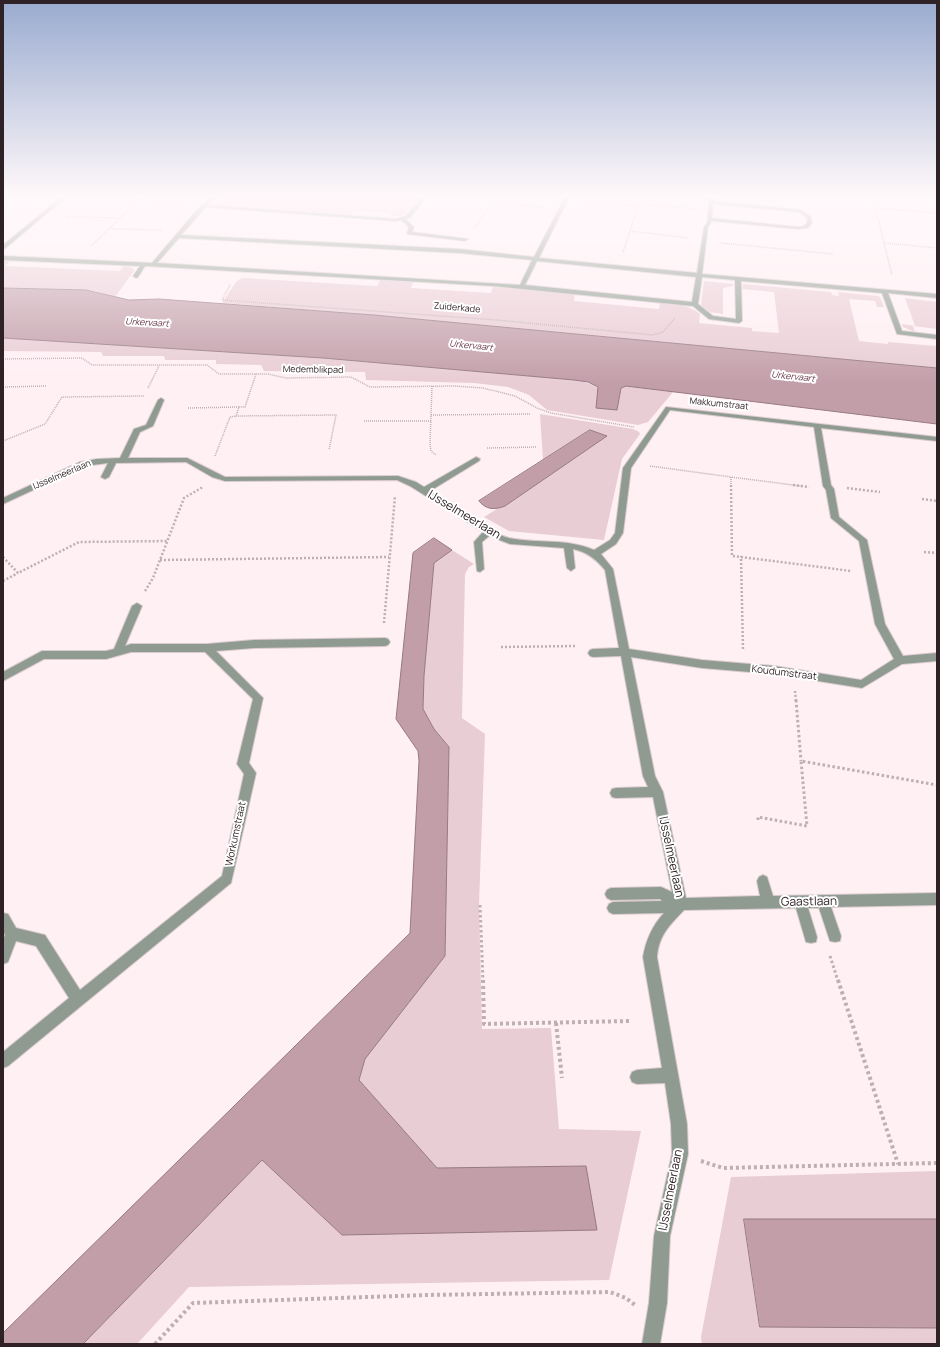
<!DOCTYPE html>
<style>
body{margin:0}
#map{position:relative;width:940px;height:1347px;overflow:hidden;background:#fff0f4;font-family:Manrope,sans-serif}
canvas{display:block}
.frame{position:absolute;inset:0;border:4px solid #2f2226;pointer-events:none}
</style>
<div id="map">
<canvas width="940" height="1347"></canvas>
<div class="frame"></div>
</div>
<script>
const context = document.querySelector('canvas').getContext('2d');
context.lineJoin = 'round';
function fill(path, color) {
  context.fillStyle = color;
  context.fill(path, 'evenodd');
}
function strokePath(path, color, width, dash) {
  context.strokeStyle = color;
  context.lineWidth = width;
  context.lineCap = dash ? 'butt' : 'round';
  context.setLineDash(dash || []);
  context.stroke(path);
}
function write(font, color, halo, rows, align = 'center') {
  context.font = font + ' Manrope,sans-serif';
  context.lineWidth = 4;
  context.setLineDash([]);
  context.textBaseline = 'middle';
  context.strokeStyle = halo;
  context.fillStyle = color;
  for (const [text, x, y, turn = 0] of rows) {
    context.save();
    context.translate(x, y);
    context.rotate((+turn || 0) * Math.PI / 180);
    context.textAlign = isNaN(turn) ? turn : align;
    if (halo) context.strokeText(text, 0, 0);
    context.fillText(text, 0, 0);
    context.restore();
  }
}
fill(new Path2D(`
 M 221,195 L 422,195 L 404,215 L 401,216 L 390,216 L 391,213 L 354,211 L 351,215 L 217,204 L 216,202 Z
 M 3,261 L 10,261 L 5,266 L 120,271 L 124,266 L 133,268 L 134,271 L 115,297 L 98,292 L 87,290 L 3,288 Z
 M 242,278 L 377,286 L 380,280 L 413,282 L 411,288 L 491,293 L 493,287 L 575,294 L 574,301 L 659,309 L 660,303 C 675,304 688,304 700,314 L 699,323 L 752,328 L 752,331 L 779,333 L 774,292 L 742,289 L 743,284 L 831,292 L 832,295 L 839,296 L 838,292 L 878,296 L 880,297 L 884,307 L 877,307 L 875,301 L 849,299 L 859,341 L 888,344 L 888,342 L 937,346 L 937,368 L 374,315 L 222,303 L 236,282 Z
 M 704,281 L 733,284 L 733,286 L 723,288 L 723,314 L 709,312 L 701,305 Z
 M 905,298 L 937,302 L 937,329 L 913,326 L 915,332 L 903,327 L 902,324 L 915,326 Z
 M 3,338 L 323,358 L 574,380 C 600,384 601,391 616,410 L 621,388 L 626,386 L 674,391 L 648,422 L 638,425 L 547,410 L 529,395 L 508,387 L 474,383 L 366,380 L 365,372 L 264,371 L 261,365 L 216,364 L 216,360 L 165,360 L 164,356 L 103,356 L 101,352 L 3,351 Z
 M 540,414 L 633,429 L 639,432 L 640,434 L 622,459 L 604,540 L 509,531 L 484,517 L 497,509 L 505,506 L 607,436 L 589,430 L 543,460 Z
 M 452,550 L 474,564 L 469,567 L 465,574 L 462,718 L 485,734 L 479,905 L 482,1029 L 551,1028 L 559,1129 L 641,1131 L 609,1280 L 189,1287 L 137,1344 L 83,1344 L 262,1160 L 342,1235 L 586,1166 L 437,1168 L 359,1080 L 365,1059 L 445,956 L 449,747 L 434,729 L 423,709 L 424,676 L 434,563 Z
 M 937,1171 L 937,1219 L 744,1219 L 760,1327 L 937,1328 L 937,1344 L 702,1344 L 701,1337 L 731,1177 Z`), '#e9cdd5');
const water = new Path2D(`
 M 3,288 L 86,290 L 129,300 L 159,299 L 374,315 L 937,368 L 937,424 L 626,386 L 621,388 L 617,410 L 596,408 L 598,387 L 588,382 L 574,380 L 323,358 L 3,338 Z
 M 590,430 L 607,436 L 505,506 C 495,510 486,510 479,501 Z
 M 434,538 L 452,550 L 434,563 L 424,676 L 423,709 L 434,729 L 449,747 L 445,956 L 365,1059 L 359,1080 L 437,1168 L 586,1166 L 597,1230 L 342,1235 L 262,1160 L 83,1344 L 3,1344 L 3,1333 L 410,933 L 419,761 L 418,751 L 396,719 L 413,553 Z
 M 744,1219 L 937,1219 L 937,1328 L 760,1327 Z`);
fill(water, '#c29ea9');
strokePath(water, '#967982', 1);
const minor = new Path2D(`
 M 64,195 L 69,195 L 3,250 L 3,245 Z
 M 213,195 L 218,195 L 208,205 L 396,219 L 406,216 L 423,195 L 428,195 L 410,218 L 405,219 L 414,227 L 412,232 L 468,239 L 465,241 L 407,234 L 409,227 L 401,220 L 396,221 L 206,207 L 181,235 L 459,249 L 534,257 L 566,195 L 570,195 L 539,258 L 697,273 L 704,227 L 707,223 L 710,195 L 714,195 L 714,201 L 801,210 L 811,217 L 812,223 L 808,228 L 798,229 L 712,221 L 708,227 L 702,274 L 937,294 L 937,298 L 888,293 L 902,331 L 937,335 L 937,339 L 897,334 L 882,293 L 741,281 L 742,321 L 739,323 L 709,319 L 693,306 L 493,286 L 145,266 L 138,277 L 136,278 L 133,276 L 140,266 L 3,260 L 3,256 L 152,263 L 195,212 ZM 713,204 L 800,212 L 807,218 L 807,223 L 804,226 L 798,227 L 712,218 ZM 179,238 L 459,253 L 532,260 L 520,285 L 157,263 ZM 537,261 L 696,277 L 692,302 L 525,285 ZM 702,277 L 735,280 L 736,319 L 713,316 L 698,304 Z
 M 161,398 L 164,400 L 153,426 L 140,432 L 128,458 L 187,458 L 225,477 L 398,476 L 416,482 L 424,487 L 476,457 L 480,459 L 479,461 L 430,491 C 445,501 461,511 477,521 C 487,527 497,535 509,538 C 538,544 567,538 594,550 L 610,540 L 615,533 L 623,468 L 666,407 L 937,437 L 937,441 L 821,428 L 831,485 L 834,489 L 839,517 L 867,540 L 885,624 L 903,656 L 937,653 L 937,661 L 902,664 L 862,688 L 774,674 L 702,668 L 631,657 L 655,776 L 663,792 L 686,898 L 760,896 L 757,881 L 759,877 L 763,875 L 767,877 L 773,896 L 937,893 L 937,905 L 831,907 L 841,936 L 840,941 L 835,942 L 830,941 L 819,908 L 808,908 L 817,937 L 816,942 L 811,943 L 806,942 L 796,908 L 684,910 C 669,926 659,935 657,957 L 687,1124 L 688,1154 L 670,1236 L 667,1303 L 660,1344 L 642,1344 L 649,1303 L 654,1236 L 672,1154 L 671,1124 L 665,1083 L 637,1084 L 632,1082 L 630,1077 L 632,1072 L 637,1070 L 662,1068 L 643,957 C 646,940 652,926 664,913 L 613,914 L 609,912 L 607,908 L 609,904 L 613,902 L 662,901 L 660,899 L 611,900 L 607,898 L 605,894 L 607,890 L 611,888 L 661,887 L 672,892 L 653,797 L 616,798 L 612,797 L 610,793 L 612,789 L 616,788 L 648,787 L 643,776 L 621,656 L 593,657 L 590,656 L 588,653 L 590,650 L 593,649 L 619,648 L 605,570 C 596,559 587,552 573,549 L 575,568 L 571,571 L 567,568 L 564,548 L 510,544 L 489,536 L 482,542 L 484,569 L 480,572 L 477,571 L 474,542 L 483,532 L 410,486 L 397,480 L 225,481 L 212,477 L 186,462 L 116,463 L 109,477 L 105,479 L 101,477 L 108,463 L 85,466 L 3,504 L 3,498 L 80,462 L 97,459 L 120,458 L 134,429 L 146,425 L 158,400 ZM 670,410 L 814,427 L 823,486 L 826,490 L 831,518 L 859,541 L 875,624 L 894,659 L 861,680 L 774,666 L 702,660 L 629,649 L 613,569 L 601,554 L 616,544 L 623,533 L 631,468 Z
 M 137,603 L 142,606 L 125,646 L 131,644 L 207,644 L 254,640 L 385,638 L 388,639 L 390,642 L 388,645 L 385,646 L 254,648 L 216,651 L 263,698 L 249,763 L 256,773 L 231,883 L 8,1066 L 3,1068 L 3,1052 L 69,998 L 36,946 L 16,941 L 8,962 L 3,964 L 3,940 L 5,935 L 3,931 L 3,913 L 8,914 L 16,928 L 45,935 L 80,990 L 222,876 L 244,774 L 237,764 L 253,699 L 205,652 L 131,652 L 106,659 L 44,659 L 3,681 L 3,672 L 42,651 L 106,651 L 114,649 L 132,606 Z`);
strokePath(minor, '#dacbcf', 2);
strokePath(new Path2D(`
 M 846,195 L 873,198
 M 877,195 L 878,198 L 873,198 L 892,275
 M 140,200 L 185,201
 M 582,201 L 638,206
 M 492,202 L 544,208
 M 638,204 L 695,209
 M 876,208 L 937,213
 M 66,217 L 120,218
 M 475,228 L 497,195
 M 110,229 L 161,230
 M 630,231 L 638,206 L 639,195
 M 721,243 L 833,254
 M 884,243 L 937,248
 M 91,246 L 144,195
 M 623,252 L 630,231 L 689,238
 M 230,285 L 222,300 L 496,320 L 653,335 L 663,332 L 675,318
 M 3,359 L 82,358 L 92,365 L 207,365 L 219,374 L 268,374 L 286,378 L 351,377 L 370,387 L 454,386 L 483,388 L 515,396 L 537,408 L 551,413 L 634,427
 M 256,374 L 245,407 L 239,407 L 236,416 L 336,415 L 329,450
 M 432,386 L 430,444 L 431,451 L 436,455
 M 3,387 L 46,386
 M 148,388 L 159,366
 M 188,408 L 239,407
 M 431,415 L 531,414
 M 364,421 L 431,421
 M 3,441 L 45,424 L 62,397 L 144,396
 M 487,448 L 537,447
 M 215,456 L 230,417 L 236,416
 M 650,466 L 731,477
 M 731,486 L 731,477 L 801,486`), '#beafb3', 1.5, [1, 1]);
strokePath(new Path2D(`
 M 731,485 L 732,556 L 741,557
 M 793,485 L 809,487
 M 847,488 L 880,492
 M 922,499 L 937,501
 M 924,552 L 937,553
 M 3,557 L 18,573 L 79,542 L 168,541
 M 160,560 L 389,557
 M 3,581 L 18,573
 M 145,591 L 153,578 L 184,498 L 203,487
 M 384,623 L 395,496
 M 501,647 L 576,646
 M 743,649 L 741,557 L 851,571
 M 795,691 L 796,701`), '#beafb3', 2.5, [2, 2]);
strokePath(new Path2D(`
 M 796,700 L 801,761
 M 758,820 L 758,817 L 807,826 L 801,761 L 937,785
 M 480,905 L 483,981
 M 830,956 L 838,981`), '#beafb3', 3, [2.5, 2.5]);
strokePath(new Path2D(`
 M 483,980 L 484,1024 L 630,1021
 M 838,980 L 898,1164
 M 556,1023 L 562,1078
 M 701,1161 L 723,1168 L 937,1163
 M 155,1344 L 193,1303 L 426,1295 L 610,1292 L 626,1298 L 635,1305`), '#beafb3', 4, [3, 3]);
fill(minor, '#8f9b91');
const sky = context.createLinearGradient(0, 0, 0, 384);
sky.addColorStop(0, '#99abcf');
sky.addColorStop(0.51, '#fff8fa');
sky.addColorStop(1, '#fff8fa00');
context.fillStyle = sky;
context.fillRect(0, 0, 940, 384);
write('9px', '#2f2226', '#fff', [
 ["Zuiderkade",457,308,5],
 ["Medemblikpad",313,370,1],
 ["Makkumstraat",719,404,6],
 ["IJsselmeerlaan",62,475,-23]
]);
write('italic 9px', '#673547', '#fff', [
 ["Urkervaart",147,323,3],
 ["Urkervaart",471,346,6],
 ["Urkervaart",793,377,6]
]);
write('10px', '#2f2226', '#fff', [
 ["Koudumstraat",784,673,7],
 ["Workumstraat",236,834,-78]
]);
write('12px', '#2f2226', '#fff', [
 ["IJsselmeerlaan",464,515,31],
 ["IJsselmeerlaan",671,857,78],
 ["Gaastlaan",809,902,-1],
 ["IJsselmeerlaan",671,1190,-79]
]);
</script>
